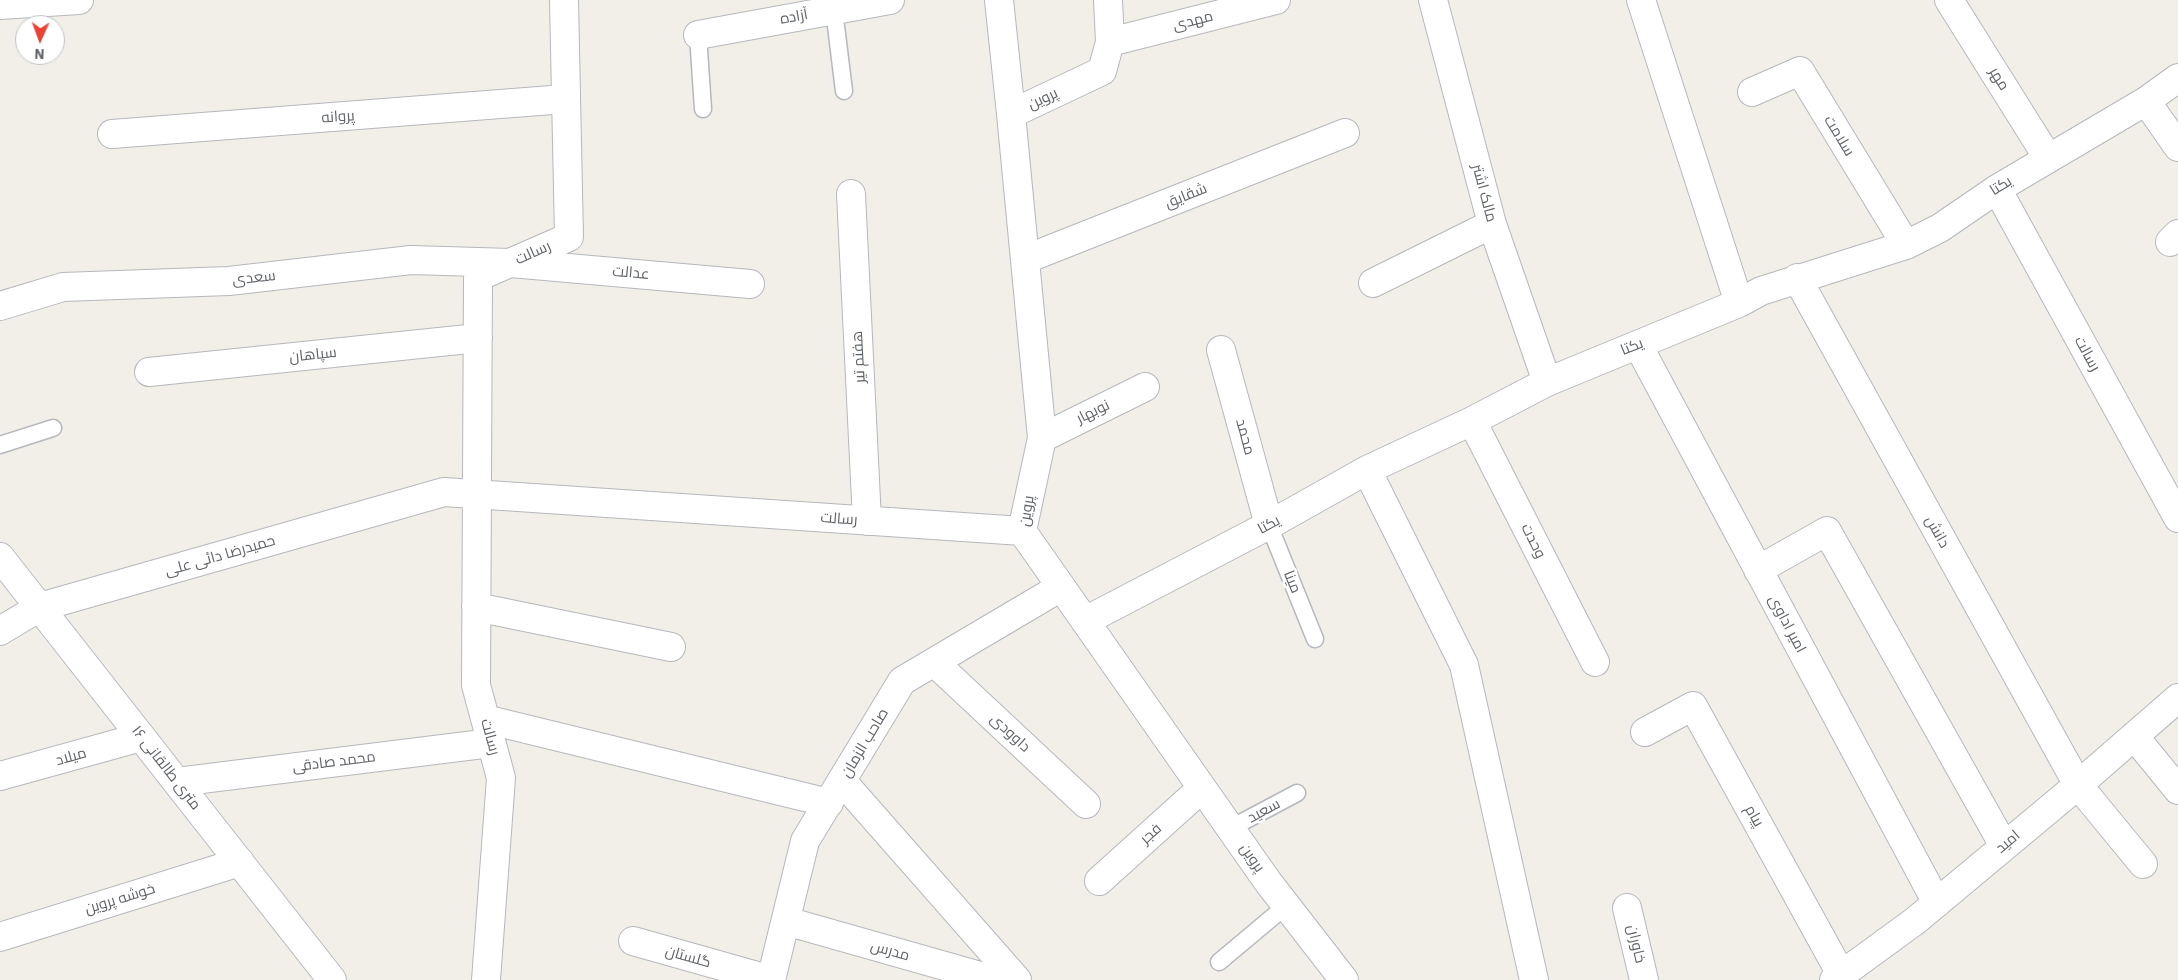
<!DOCTYPE html>
<meta charset="utf-8">
<style>
body{margin:0}
#map{position:relative;width:2178px;height:980px;overflow:hidden;background:#f1efe8;font-family:"IBM Plex Sans",sans-serif}
canvas{display:block}
.north{position:absolute;left:15px;top:15px;width:50px;height:50px;box-sizing:border-box;background:#fff;border:1px solid #bfc1c3;border-radius:50%;rotate:182deg;font-size:14px;font-weight:700;line-height:20px;text-align:center;color:#5f6368}
.north::after{content:'';display:block;margin:auto;width:18px;height:22px;background:#ea4335;clip-path:polygon(50% 0,100% 100%,50% 72%,0 100%)}
</style>
<div id="map">
<canvas width="2178" height="980"></canvas>
<div class="north">N</div>
</div>
<script>
const context = document.querySelector('canvas').getContext('2d');
context.lineJoin = 'round';
function strokePath(path, color, width, dash) {
  context.strokeStyle = color;
  context.lineWidth = width;
  context.lineCap = dash ? 'butt' : 'round';
  context.setLineDash(dash || []);
  context.stroke(path);
}
function write(font, color, halo, rows, align = 'center') {
  context.font = font + ' "IBM Plex Sans",Cairo,sans-serif';
  context.lineWidth = 5;
  context.setLineDash([]);
  context.textBaseline = 'middle';
  context.strokeStyle = halo;
  context.fillStyle = color;
  for (const [text, x, y, turn = 0] of rows) {
    context.save();
    context.translate(x, y);
    context.rotate((+turn || 0) * Math.PI / 180);
    context.textAlign = isNaN(turn) ? turn : align;
    if (halo) context.strokeText(text, 0, 0);
    context.fillText(text, 0, 0);
    context.restore();
  }
}
const lane = new Path2D(`
 M 834,10 L 844,91
 M 698,35 L 703,109
 M 0,445 L 53,428
 M 1269,525 L 1315,639
 M 1231,828 L 1297,793
 M 1219,962 L 1287,905`);
const street = new Path2D(`
 M 999,0 L 1011,114
 M 1108,0 L 1110,42 L 1102,71 L 1011,114 L 1042,438 L 1022,531 L 1268,882 L 1344,980
 M 1433,0 L 1492,224 L 1547,382
 M 1641,0 L 1739,303
 M 1949,0 L 2048,158
 M 0,5 L 79,0
 M 698,35 L 890,0
 M 1110,42 L 1276,0
 M 1752,92 L 1800,71 L 1906,245
 M 2146,101 L 2178,147
 M 112,134 L 565,99
 M 1997,189 L 2178,518
 M 851,194 L 867,521
 M 2170,242 L 2178,234
 M 1026,259 L 1345,133
 M 1797,278 L 2078,785 L 2143,864
 M 1373,283 L 1492,224
 M 0,306 L 63,287 L 229,281 L 411,260 L 511,263 L 750,284
 M 1638,345 L 1937,903
 M 1221,350 L 1269,525
 M 149,372 L 478,338
 M 1472,421 L 1595,662
 M 1042,438 L 1145,387
 M 1367,470 L 1464,665 L 1534,980
 M 1758,570 L 1827,531 L 2004,846
 M 476,607 L 671,647
 M 1085,621 L 1269,525 L 1367,470 L 1472,421 L 1547,382 L 1739,303 L 1761,291 L 1906,245 L 1940,228 L 1997,189 L 2146,101 L 2178,78
 M 0,631 L 40,607 L 444,492 L 1022,531
 M 934,662 L 1086,804
 M 485,719 L 829,803
 M 1645,732 L 1693,706 L 1841,974
 M 2134,736 L 2178,790
 M 0,776 L 141,737
 M 842,781 L 1017,980
 M 177,782 L 491,743
 M 1099,881 L 1202,788
 M 1627,908 L 1644,980
 M 786,921 L 994,980
 M 0,937 L 240,862
 M 633,941 L 771,980
 M 486,980 L 501,778 L 476,685 L 478,277 L 569,237 L 564,0
 M 771,980 L 805,841 L 902,681 L 1061,587
 M 1834,980 L 1915,921 L 2078,785 L 2178,698`);
const secondary = new Path2D(`
 M 0,557 L 332,980`);
strokePath(lane, '#b5b8bc', 19);
strokePath(street, '#b5b8bc', 30);
strokePath(secondary, '#b6babf', 30);
strokePath(lane, '#fff', 16);
strokePath(street, '#fff', 28);
strokePath(secondary, '#fff', 28);
write('15px', '#5f6368', '#fff', [
 ["آزاده",794,17,-10],
 ["مهدی",1193,21,-14],
 ["مهر",1999,79,58],
 ["پروین",1043,99,-25],
 ["پروانه",338,117,-4],
 ["سلامت",1839,136,59],
 ["یکتا",2001,186,-32],
 ["مالک اشتر",1484,193,75],
 ["شقایق",1186,196,-22],
 ["رسالت",533,253,-24],
 ["عدالت",631,273,5],
 ["سعدی",254,278,-6],
 ["یکتا",1632,347,-22],
 ["رسالت",2087,354,61],
 ["سپاهان",313,355,-6],
 ["هفتم تیر",859,357,-93],
 ["نوبهار",1093,412,-26],
 ["محمد",1245,437,75],
 ["پروین",1027,511,-81],
 ["رسالت",839,519,4],
 ["یکتا",1269,525,-28],
 ["دانش",1937,532,61],
 ["وحدت",1533,541,63],
 ["حمیدرضا دائی علی",220,556,-16],
 ["مینا",1292,582,68],
 ["امیر اداوی",1787,624,62],
 ["داوودی",1010,733,43],
 ["رسالت",490,737,75],
 ["صاحب الزمان",865,743,-59],
 ["میلاد",71,757,-16],
 ["محمد صادقی",334,762,-7],
 ["۱۶ متری طالقانی",166,768,52],
 ["سعید",1264,811,-28],
 ["پیام",1754,816,61],
 ["فجر",1151,834,-42],
 ["امید",2008,842,-40],
 ["پروین",1252,858,55],
 ["خوشه پروین",120,899,-17],
 ["خاوران",1636,944,77],
 ["مدرس",890,951,16],
 ["گلستان",688,957,16]
]);
</script>
